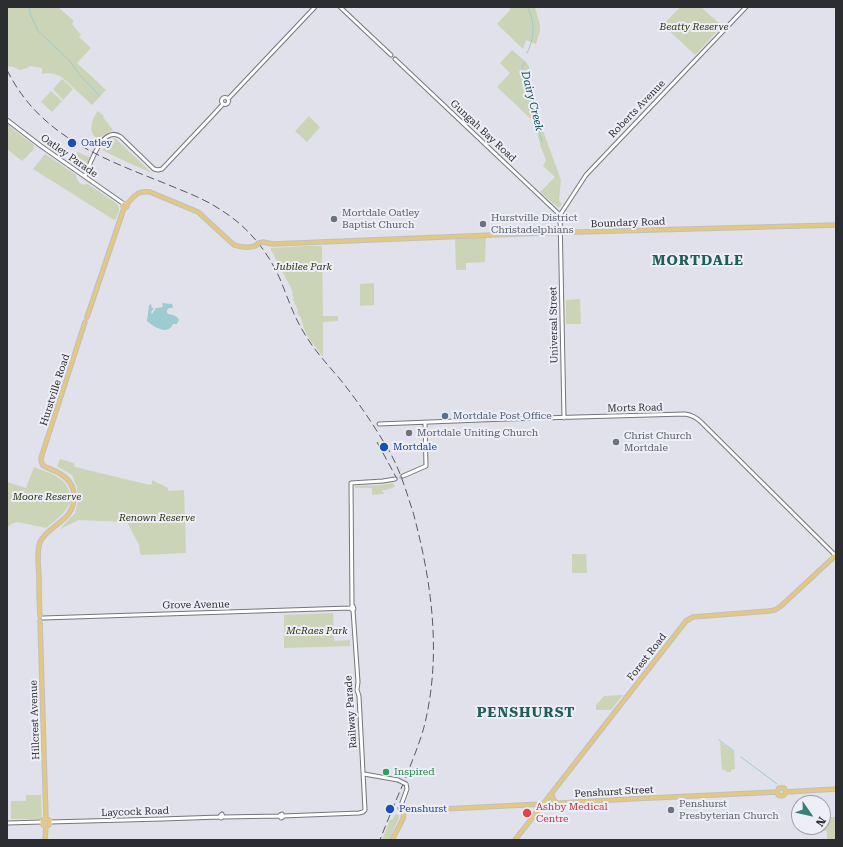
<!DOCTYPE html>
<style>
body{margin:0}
#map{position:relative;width:843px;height:847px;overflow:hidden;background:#e0e1ea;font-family:"Roboto Serif",serif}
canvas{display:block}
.frame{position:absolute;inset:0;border:8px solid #2c2d30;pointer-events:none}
.north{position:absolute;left:791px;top:795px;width:40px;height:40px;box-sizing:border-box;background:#edeef7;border:1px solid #a0a1a7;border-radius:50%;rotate:124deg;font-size:11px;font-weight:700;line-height:16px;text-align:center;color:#2c2d30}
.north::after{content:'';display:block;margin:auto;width:14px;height:18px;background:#377f79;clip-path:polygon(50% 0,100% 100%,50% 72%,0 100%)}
</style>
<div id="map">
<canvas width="843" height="847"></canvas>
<div class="frame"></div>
<div class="north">N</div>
</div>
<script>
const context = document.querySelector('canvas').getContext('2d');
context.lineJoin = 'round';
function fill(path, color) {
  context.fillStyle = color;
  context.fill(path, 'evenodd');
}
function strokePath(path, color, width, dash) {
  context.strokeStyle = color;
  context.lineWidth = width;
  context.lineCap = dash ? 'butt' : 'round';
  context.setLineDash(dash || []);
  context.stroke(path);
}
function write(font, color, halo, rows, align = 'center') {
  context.font = font + ' "Roboto Serif",serif';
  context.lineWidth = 4;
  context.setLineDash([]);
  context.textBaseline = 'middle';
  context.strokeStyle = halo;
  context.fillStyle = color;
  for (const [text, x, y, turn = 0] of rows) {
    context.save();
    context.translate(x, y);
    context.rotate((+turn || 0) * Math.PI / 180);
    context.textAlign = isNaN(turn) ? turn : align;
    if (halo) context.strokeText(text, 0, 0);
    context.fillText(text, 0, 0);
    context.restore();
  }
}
fill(new Path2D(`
 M 7,7 L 58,7 L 74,21 L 72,24 L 81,35 L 79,37 L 91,48 L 77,63 L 106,90 L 92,105 L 63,78 C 57,74 49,72 42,74 L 42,68 L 30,66 L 27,68 L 20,70 L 13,67 L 7,66 Z
 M 509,7 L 535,7 L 540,25 L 540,31 L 536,44 L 526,40 L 523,49 L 497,24 L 510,10 Z
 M 680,7 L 701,7 L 722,26 L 695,55 L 663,25 Z
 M 512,50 L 526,62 L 530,68 L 522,73 L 539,118 L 535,123 L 497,87 L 510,73 L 500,63 Z
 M 62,79 L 73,89 L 63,100 L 53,89 Z
 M 51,91 L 62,101 L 52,112 L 41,102 Z
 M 98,111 L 104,116 L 103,117 L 113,130 L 97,139 C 88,132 91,119 98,111 Z
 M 309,116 L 320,127 L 307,142 L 295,131 Z
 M 539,120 L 561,180 L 559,200 L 562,204 L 559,208 L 540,192 L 555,177 L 543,166 L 546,160 L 541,148 L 535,124 Z
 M 7,123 L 14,130 L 33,144 L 34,149 L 22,161 L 7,149 Z
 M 114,138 L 116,139 L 152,173 L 131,164 L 102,150 Z
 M 78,152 L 91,158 L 83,169 L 80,168 L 74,164 Z
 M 45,154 L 76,175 C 77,183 82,186 88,184 L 117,204 C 121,209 118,214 116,219 L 114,220 L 33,169 Z
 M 486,237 L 485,262 L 466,263 L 466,270 L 456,270 L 455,238 Z
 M 306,246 L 322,246 L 323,316 L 338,316 L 338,321 L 323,322 L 323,357 L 310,340 L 304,329 L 301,318 L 297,313 L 298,310 L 293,300 L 294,298 L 292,295 L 293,293 L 291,288 L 270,248 Z
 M 374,283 L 374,305 L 360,306 L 360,284 Z
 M 580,299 L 581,324 L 566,324 L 566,300 Z
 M 60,459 L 74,463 L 74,465 L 75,467 L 150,485 L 152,484 L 152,480 L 168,488 L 168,491 L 184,490 L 186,553 L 142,555 L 140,553 L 139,545 L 127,522 L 79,520 L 60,529 L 75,513 L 78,500 L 77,487 L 72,475 L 57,466 Z
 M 34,467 C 48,473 69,477 70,496 C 71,501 70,505 67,508 C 62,516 53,522 46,528 L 17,522 L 11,524 L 7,528 L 7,482 L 26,488 Z
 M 393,483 L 395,487 L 386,490 L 382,490 L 384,494 L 372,495 L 372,488 L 355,488 L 355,486 L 381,485 Z
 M 572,554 L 586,554 L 587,573 L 572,573 Z
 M 333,613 L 334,641 L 350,640 L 350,646 L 284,648 L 284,615 Z
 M 623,695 L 611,710 L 596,710 L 596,705 L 604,696 Z
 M 720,742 L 734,752 L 735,769 L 731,770 L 731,772 L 726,772 L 726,770 L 722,770 Z
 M 26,795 L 41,795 L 42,819 L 11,819 L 11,801 L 26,801 Z
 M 396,814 L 399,815 L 399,818 L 389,840 L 382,840 L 390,820 L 392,820 Z
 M 826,817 L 836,817 L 836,840 L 827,840 L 827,831 L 822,831 L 823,821 L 826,821 Z`), '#ccd4b8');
fill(new Path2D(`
 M 162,303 L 172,304 L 173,307 L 172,308 L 169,308 C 167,310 166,311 168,314 C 172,315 177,315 179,320 L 177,324 L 173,324 C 168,336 154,327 147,321 L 149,305 L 151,304 L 152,308 L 154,308 L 151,312 L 152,314 L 156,308 L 163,307 Z`), '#9ecad1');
strokePath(new Path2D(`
 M 29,7 L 31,16 L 38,31 L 69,60 L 79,74 L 99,95
 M 527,53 C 534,40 536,20 527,7
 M 524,62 L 522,69 L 542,141
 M 719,740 L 734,751
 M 741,757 L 777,784
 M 823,812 L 827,815`), '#9ecad1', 1);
strokePath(new Path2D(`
 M 395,479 L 403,476`), '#bcbdc5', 3, [3, 1.5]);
const minor = new Path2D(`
 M 340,7 L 391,55
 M 395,59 L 560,215
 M221.5 101a3.5 3.5 0 1 1 7 0a3.5 3.5 0 1 1-7 0Z
 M 228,99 L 315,7
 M 7,120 L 41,146 L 124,204
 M 85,176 C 90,165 102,124 121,137 L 154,169 L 158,170 L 162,169 L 213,115 L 223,104
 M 564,418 L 560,215 L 586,175 L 746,7
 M 379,424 L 506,419 L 685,414 C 692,415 696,417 701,422 L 835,555
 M 403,476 L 426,466 L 425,422
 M 352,606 L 351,483 L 383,481 L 395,479
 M 353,606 L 354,609 L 352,610 L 350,608 Z
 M 43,618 L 350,608
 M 364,774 L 398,780
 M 404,811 L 401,810 L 400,808 L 407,789 L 406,784
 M 222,814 L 223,817 L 221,818 L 220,816 Z
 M 282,814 L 283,817 L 281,818 L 280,815 Z
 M 283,816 L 359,813 L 363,812 L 365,810 L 359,696 L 357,690 L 358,682 L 353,610
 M 223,817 L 280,816
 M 50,822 L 162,819 L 220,817
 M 7,823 L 42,822`);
const major = new Path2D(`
 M123 206a2 2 0 1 1 4 0a2 2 0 1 1-4 0Z
 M 127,204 C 134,197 137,190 150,192 L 198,212 L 234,245 C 240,247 249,248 255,246
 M 259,243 L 263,242 L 273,244 L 542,233 L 836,225
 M 87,317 L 124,208
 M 40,616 C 39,604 39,591 39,579 C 39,568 36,552 40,542 C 48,525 75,521 74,496 C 74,484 66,476 55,471 C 51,469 47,468 44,466 C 41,464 41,461 41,458 L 85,322
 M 40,621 L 46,819
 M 777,792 L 779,788 L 784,788 L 786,792
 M 777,792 L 778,795 L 782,796 L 784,795 L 786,792
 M 786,792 L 836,789
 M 552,794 L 553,799 L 557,804
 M 46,819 L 43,820 L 42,822 L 43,825 L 46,826
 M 46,819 L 49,820 L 50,822 L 49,825 L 46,826
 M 45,840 L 46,826
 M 392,840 L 403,819 L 404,811 L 543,804 L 630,799 L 777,792
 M 515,840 L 686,621 L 693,617 L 769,611 L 775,610 L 781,606 L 836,555`);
strokePath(minor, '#75767e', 5);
strokePath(major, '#c0c0c1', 5.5);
strokePath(minor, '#fff', 3);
strokePath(major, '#e3c880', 3.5);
strokePath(new Path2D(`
 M 7,70 C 39,135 101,158 164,183 C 183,191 203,198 221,210 C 247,226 267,250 280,279 C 288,298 294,318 306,336 C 315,351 327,364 339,378 C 357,400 373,424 388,449 C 400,469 406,491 413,512 C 432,582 442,656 424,727 C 419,745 412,761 406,777 C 397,798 388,819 380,840
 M 377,442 L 396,477`), '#58595e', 1, [8, 4]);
const minorBridge = new Path2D(`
 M 398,780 L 406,784`);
const majorBridge = new Path2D(`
 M 255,246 L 259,243`);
strokePath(minorBridge, '#75767e', 5, []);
strokePath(majorBridge, '#c0c0c1', 5.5, []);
strokePath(minorBridge, '#fff', 3);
strokePath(majorBridge, '#e3c880', 3.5);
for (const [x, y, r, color] of [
 [72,143,5,"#1a4fb4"],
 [334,219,4,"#6b7280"],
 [483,224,4,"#6b7280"],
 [445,416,4,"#5c6f8a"],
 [409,433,4,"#6b7280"],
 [616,442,4,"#6b7280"],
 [384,447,5,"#1a4fb4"],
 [386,772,4,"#2e9e5b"],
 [390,809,5,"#1a4fb4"],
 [671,810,4,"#6b7280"],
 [527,813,5,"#e0444e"]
]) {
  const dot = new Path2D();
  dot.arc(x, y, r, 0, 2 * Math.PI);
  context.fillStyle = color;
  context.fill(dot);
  strokePath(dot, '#edeef7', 1.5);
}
write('italic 10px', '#2b330a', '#edeef7', [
 ["Beatty Reserve",694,27],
 ["Jubilee Park",303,267],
 ["Moore Reserve",47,497],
 ["Renown Reserve",157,518],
 ["McRaes Park",317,631]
]);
write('10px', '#2c2d30', '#edeef7', [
 ["Roberts Avenue",637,109,-46],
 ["Gungah Bay Road",483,131,43],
 ["Oatley Parade",69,156,35],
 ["Boundary Road",628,223,-2],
 ["Universal Street",554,325,-91],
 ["Hurstville Road",55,390,-72],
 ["Morts Road",635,408,-1],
 ["Grove Avenue",196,605,-1],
 ["Forest Road",647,657,-52],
 ["Railway Parade",351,712,-94],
 ["Hillcrest Avenue",35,720,-92],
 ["Penshurst Street",614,792,-3],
 ["Laycock Road",135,812,-2]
]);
write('10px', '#164399', '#edeef7', [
 ["Oatley",81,143],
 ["Mortdale",393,447],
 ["Penshurst",399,809]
], 'left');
write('10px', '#5b616d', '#edeef7', [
 ["Mortdale Oatley",342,213],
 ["Baptist Church",342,225],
 ["Hurstville District",491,218],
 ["Christadelphians",491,230],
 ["Mortdale Uniting Church",417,433],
 ["Christ Church",624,436],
 ["Mortdale",624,448],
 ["Penshurst",679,804],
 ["Presbyterian Church",679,816]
], 'left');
write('10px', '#4e5e75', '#edeef7', [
 ["Mortdale Post Office",453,416]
], 'left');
write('10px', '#27864d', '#edeef7', [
 ["Inspired",394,772]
], 'left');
write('10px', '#be3a42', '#edeef7', [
 ["Ashby Medical",536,807],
 ["Centre",536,819]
], 'left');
write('italic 11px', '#0d4e56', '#edeef7', [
 ["Dairy Creek",532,101,76]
]);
context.letterSpacing = '1px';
write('bold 14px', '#235d58', '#edeef7', [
 ["MORTDALE",698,261],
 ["PENSHURST",526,713]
]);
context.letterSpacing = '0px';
</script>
